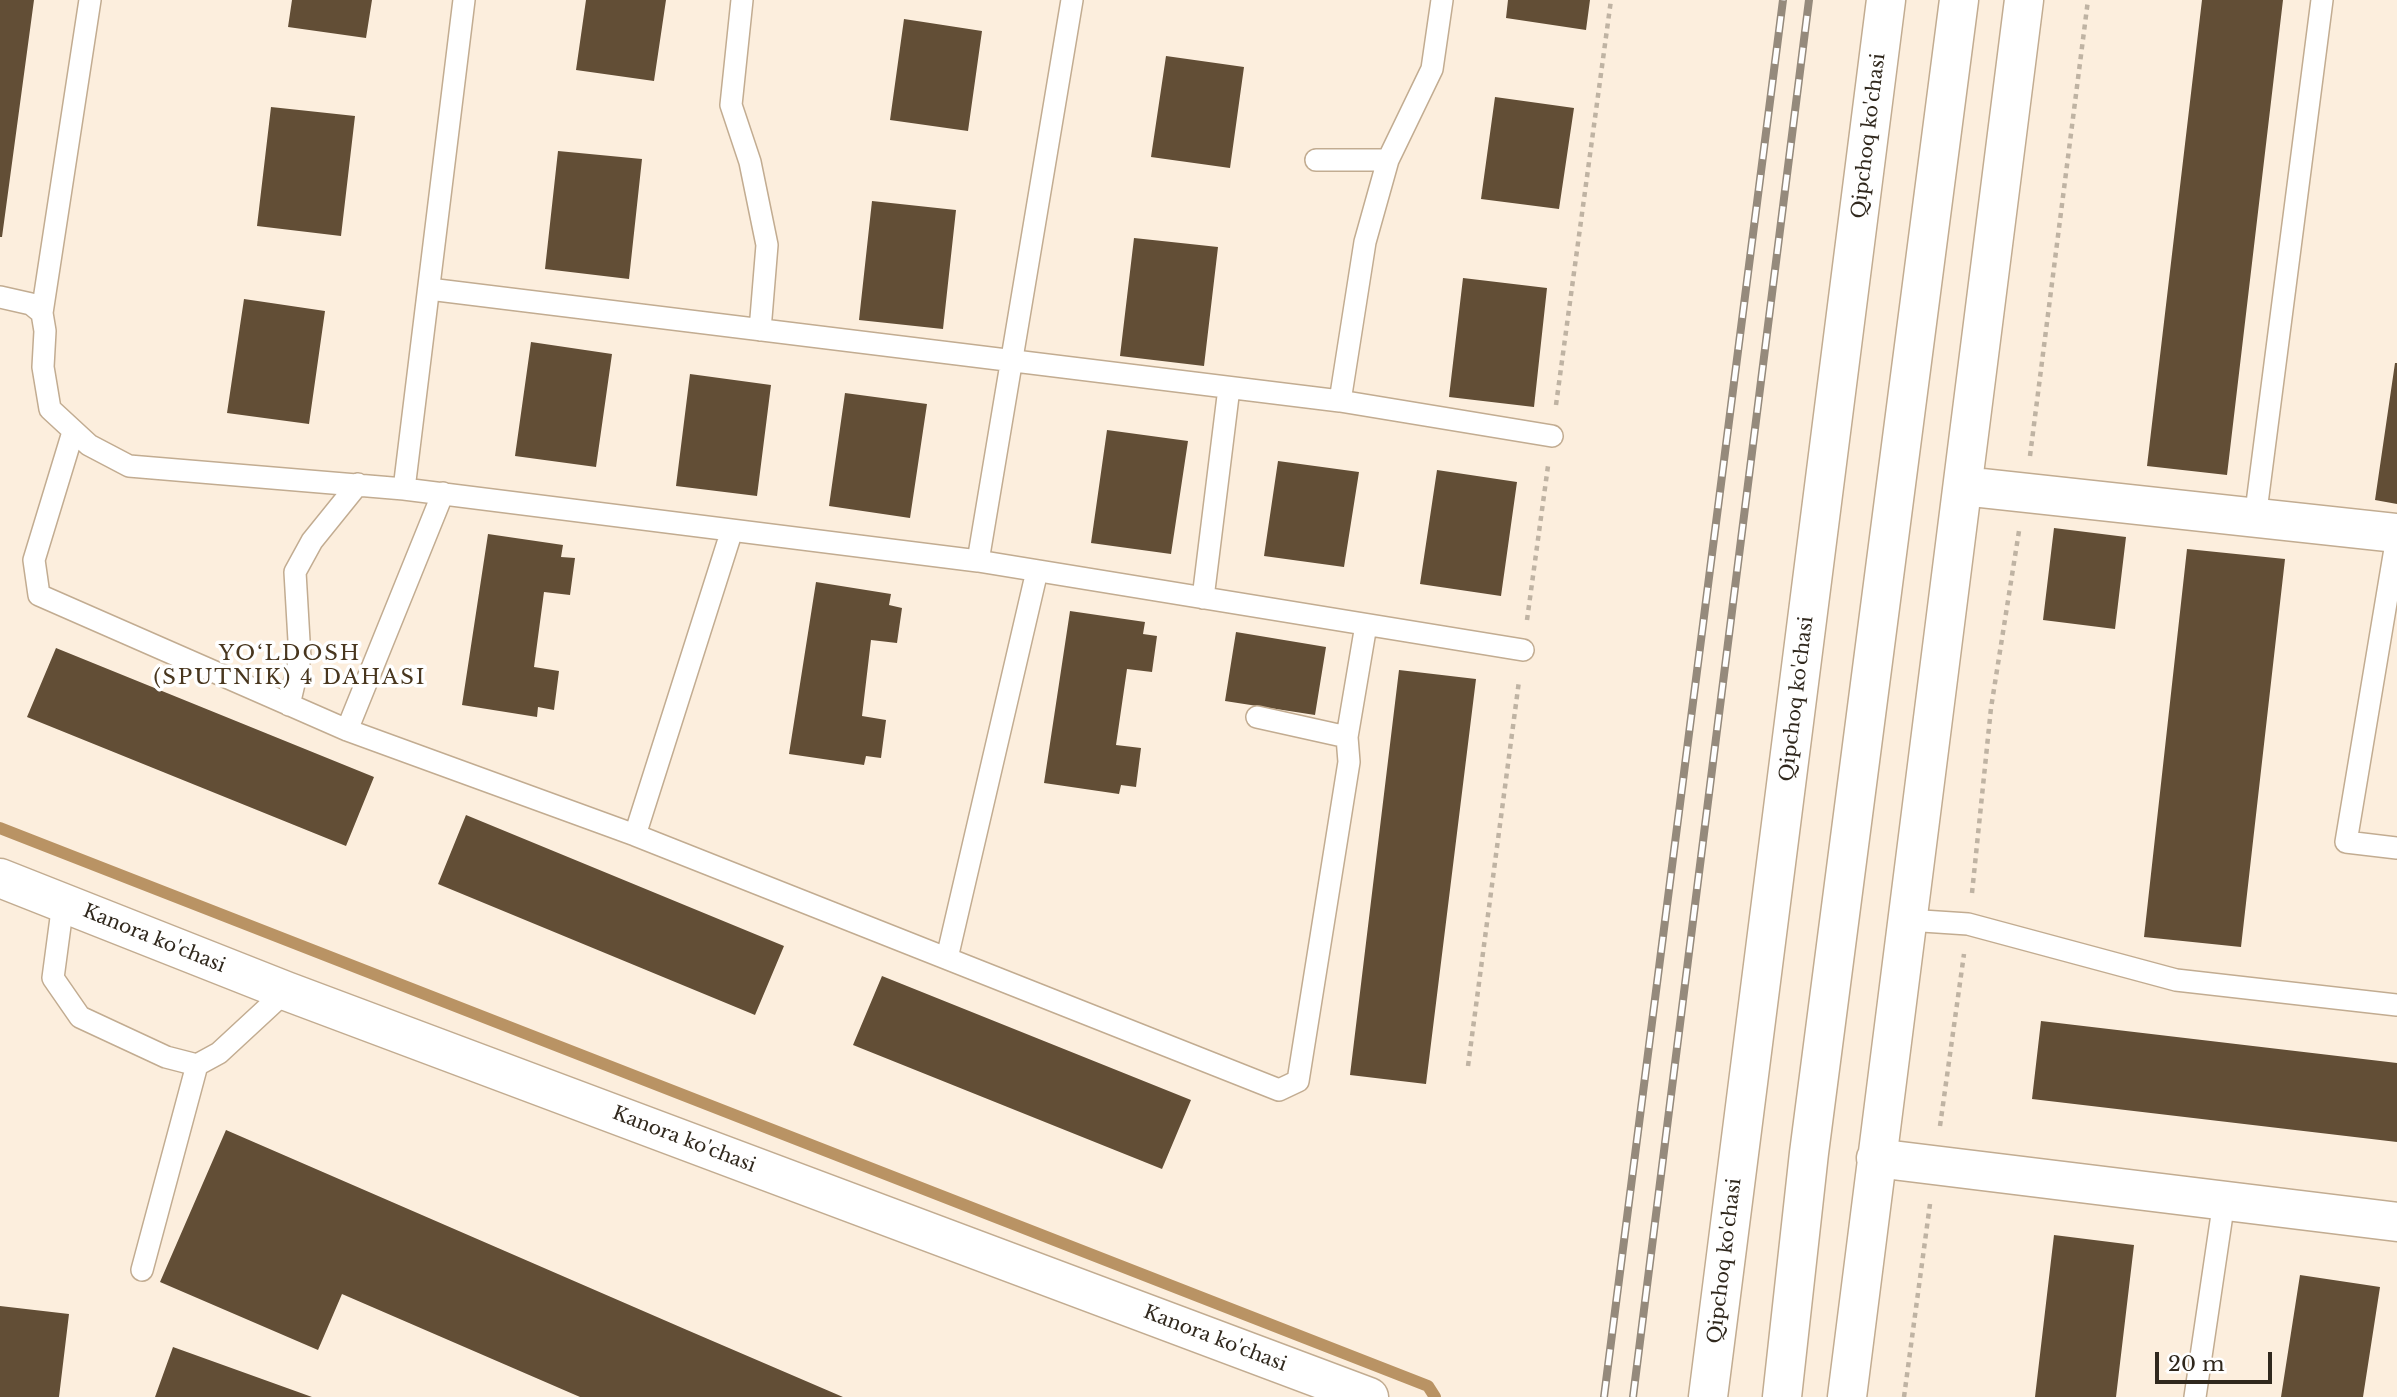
<!DOCTYPE html>
<meta charset="utf-8">
<style>
body{margin:0}
#map{position:relative;width:2397px;height:1397px;overflow:hidden;background:#fceedd;font-family:"Libre Baskerville",serif}
canvas{display:block}
.scale{position:absolute;left:2155px;top:1352px;width:117px;height:32px;box-sizing:border-box;border:4px solid #30281d;border-top:0;padding-left:9px;font-size:21px;line-height:24px;white-space:nowrap;color:#30281d;-webkit-text-stroke:5px #fff;paint-order:stroke}
</style>
<div id="map">
<canvas width="2397" height="1397"></canvas>
<div class="scale">20 m</div>
</div>
<script>
const context = document.querySelector('canvas').getContext('2d');
context.lineJoin = 'round';
function strokePath(path, color, width, dash) {
  context.strokeStyle = color;
  context.lineWidth = width;
  context.lineCap = dash ? 'butt' : 'round';
  context.setLineDash(dash || []);
  context.stroke(path);
}
function fill(path, color) {
  context.fillStyle = color;
  context.fill(path, 'evenodd');
}
function write(font, color, halo, rows, align = 'center') {
  context.font = font + ' "Libre Baskerville",serif';
  context.lineWidth = 7;
  context.setLineDash([]);
  context.textBaseline = 'middle';
  context.strokeStyle = halo;
  context.fillStyle = color;
  for (const [text, x, y, turn = 0] of rows) {
    context.save();
    context.translate(x, y);
    context.rotate((+turn || 0) * Math.PI / 180);
    context.textAlign = isNaN(turn) ? turn : align;
    if (halo) context.strokeText(text, 0, 0);
    context.fillText(text, 0, 0);
    context.restore();
  }
}
strokePath(new Path2D(`
 M 0,828 L 1428,1386 L 1435,1397`), '#b99364', 12);
fill(new Path2D(`
 M 0,0 L 34,0 L 2,237 L 0,237 Z
 M 292,0 L 372,0 L 366,38 L 288,27 Z
 M 586,0 L 666,0 L 654,81 L 576,70 Z
 M 1508,0 L 1590,0 L 1586,30 L 1506,18 Z
 M 2202,0 L 2283,0 L 2227,475 L 2147,466 Z
 M 904,19 L 982,31 L 968,131 L 890,120 Z
 M 1166,56 L 1244,67 L 1230,168 L 1151,157 Z
 M 1495,97 L 1574,108 L 1559,209 L 1481,199 Z
 M 271,107 L 355,116 L 341,236 L 257,226 Z
 M 558,151 L 642,159 L 629,279 L 545,269 Z
 M 872,201 L 956,210 L 943,329 L 859,320 Z
 M 1134,238 L 1218,247 L 1204,366 L 1120,356 Z
 M 1463,278 L 1547,288 L 1534,407 L 1449,397 Z
 M 244,299 L 325,311 L 309,424 L 227,413 Z
 M 531,342 L 612,354 L 596,467 L 515,456 Z
 M 2395,363 L 2397,363 L 2397,504 L 2375,500 Z
 M 690,374 L 771,385 L 757,496 L 676,486 Z
 M 845,393 L 927,404 L 910,518 L 829,506 Z
 M 1107,430 L 1188,441 L 1171,554 L 1091,543 Z
 M 1278,461 L 1359,472 L 1344,567 L 1264,556 Z
 M 1437,470 L 1517,482 L 1501,596 L 1420,584 Z
 M 2054,528 L 2126,537 L 2115,629 L 2043,620 Z
 M 488,534 L 563,545 L 561,557 L 575,558 L 570,595 L 544,592 L 534,667 L 559,671 L 554,710 L 538,707 L 537,717 L 462,705 Z
 M 2187,549 L 2285,559 L 2241,947 L 2144,937 Z
 M 816,582 L 891,594 L 889,605 L 902,608 L 897,643 L 871,640 L 862,716 L 886,720 L 881,758 L 866,756 L 864,765 L 789,754 Z
 M 1070,611 L 1145,622 L 1143,634 L 1157,636 L 1152,672 L 1127,669 L 1116,745 L 1141,748 L 1136,787 L 1121,785 L 1119,794 L 1044,783 Z
 M 1236,632 L 1326,647 L 1315,715 L 1225,701 Z
 M 56,648 L 374,777 L 346,846 L 27,717 Z
 M 1399,670 L 1476,679 L 1426,1084 L 1350,1075 Z
 M 466,815 L 784,946 L 755,1015 L 438,884 Z
 M 882,976 L 1191,1100 L 1162,1169 L 853,1045 Z
 M 2041,1021 L 2397,1063 L 2397,1142 L 2032,1099 Z
 M 226,1130 L 687,1330 L 843,1397 L 580,1397 L 342,1294 L 318,1350 L 160,1282 Z
 M 2054,1235 L 2134,1245 L 2116,1397 L 2035,1397 Z
 M 2300,1275 L 2380,1287 L 2363,1397 L 2281,1397 Z
 M 0,1306 L 69,1314 L 59,1397 L 0,1397 Z
 M 173,1347 L 312,1397 L 155,1397 Z`), '#624e36');
const lane = new Path2D(`
 M 464,0 L 404,489 L 978,561 L 1523,650
 M 742,0 L 731,105 L 750,162 L 767,245 L 760,330
 M 1316,160 L 1388,160
 M 429,289 L 1340,401 L 1552,436
 M 0,297 L 31,304 L 42,313 L 45,331 L 43,367 L 50,409 L 89,445 L 129,466 L 404,489
 M 42,313 L 90,0
 M 1340,401 L 1365,242 L 1388,160 L 1432,69 L 1442,0
 M 73,432 L 34,560 L 39,595 L 347,730 L 635,835 L 1279,1090 L 1298,1081 L 1349,762 L 1347,737 L 1257,717
 M 2255,519 L 2322,0
 M 2397,537 L 2346,842 L 2397,848
 M 978,561 L 1072,0
 M 1203,598 L 1229,388
 M 289,705 L 300,658 L 295,572 L 312,541 L 358,484
 M 347,730 L 443,493
 M 1347,737 L 1366,625
 M 635,835 L 732,530
 M 63,903 L 53,978 L 80,1017 L 166,1057 L 197,1065 L 219,1053 L 286,991
 M 1907,920 L 1968,924 L 2176,980 L 2397,1005
 M 947,958 L 1037,571
 M 142,1270 L 197,1065
 M 2195,1397 L 2224,1201`);
const street = new Path2D(`
 M 1963,486 L 2397,533
 M 1876,1158 L 2397,1222
 M 1847,1397 L 2024,0`);
const secondary = new Path2D(`
 M 0,878 L 286,991 L 1369,1397`);
const primary = new Path2D(`
 M 1708,1397 L 1886,0
 M 1782,1397 L 1809,1153 L 1959,0`);
strokePath(lane, '#c2ac91', 24);
strokePath(street, '#c2ac91', 41);
strokePath(secondary, '#c2ac91', 41);
strokePath(primary, '#c2ac91', 41);
strokePath(new Path2D(`
 M 1556,405 L 1611,0
 M 2030,456 L 2088,0
 M 1527,620 L 1548,466
 M 1972,893 L 1991,708 L 2019,531
 M 1468,1066 L 1519,681
 M 1940,1126 L 1964,954
 M 1904,1397 L 1930,1204`), '#bfb3a3', 4.5, [5, 5]);
strokePath(lane, '#fff', 21);
strokePath(street, '#fff', 38);
strokePath(secondary, '#fff', 38);
strokePath(primary, '#fff', 38);
const rail = new Path2D(`
 M 1604,1397 L 1783,0
 M 1633,1397 L 1809,0`);
strokePath(rail, '#958a7c', 8);
strokePath(rail, '#fff', 5, [16]);
write('19px', '#30281d', '#fff', [
 ["Qipchoq ko'chasi",1869,136,-83],
 ["Qipchoq ko'chasi",1797,699,-83],
 ["Kanora ko'chasi",154,939,22],
 ["Kanora ko'chasi",684,1140,21],
 ["Qipchoq ko'chasi",1725,1261,-83],
 ["Kanora ko'chasi",1215,1339,21]
]);
context.letterSpacing = '2px';
write('21px', '#48361e', '#fff', [
 ["YO‘LDOSH",290,654],
 ["(SPUTNIK) 4 DAHASI",290,678]
]);
context.letterSpacing = '0px';
</script>
